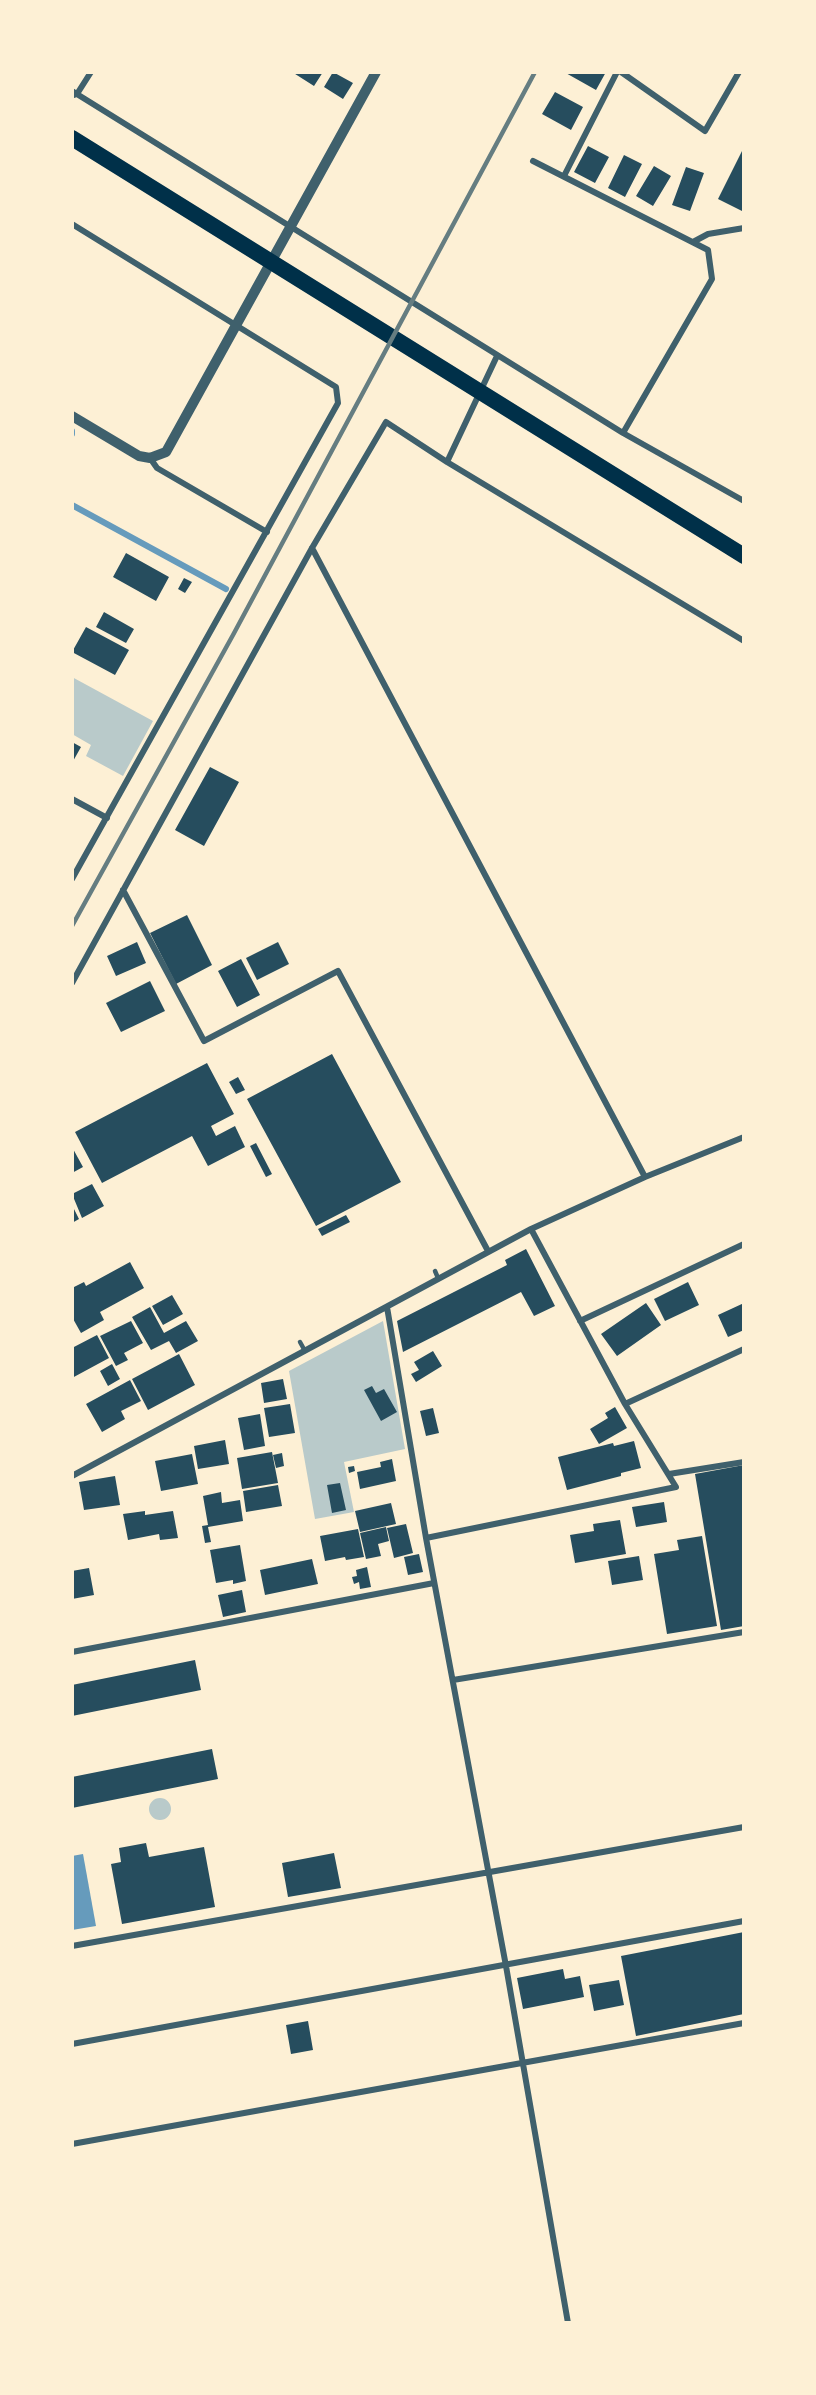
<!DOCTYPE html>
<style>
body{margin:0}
#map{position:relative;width:816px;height:2395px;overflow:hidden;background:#fdf0d5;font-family:"Asap Condensed",sans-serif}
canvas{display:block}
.frame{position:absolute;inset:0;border:74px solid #fdf0d5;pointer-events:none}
</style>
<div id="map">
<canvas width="816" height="2395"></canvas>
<div class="frame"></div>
</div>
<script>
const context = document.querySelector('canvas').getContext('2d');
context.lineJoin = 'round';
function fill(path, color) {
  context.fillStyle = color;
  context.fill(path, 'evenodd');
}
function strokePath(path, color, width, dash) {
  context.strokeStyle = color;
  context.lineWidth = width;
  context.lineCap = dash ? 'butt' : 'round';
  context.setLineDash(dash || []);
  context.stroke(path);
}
fill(new Path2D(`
 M 72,677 L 153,721 L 123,776 L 86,756 L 91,745 L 72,734 Z
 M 383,1321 L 405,1449 L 344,1462 L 354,1512 L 315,1519 L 289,1371 Z
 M149 1809a11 11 0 1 1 22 0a11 11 0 1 1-22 0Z`), '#b9caca');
fill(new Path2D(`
 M 83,1854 L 96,1926 L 72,1930 L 72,1856 Z`), '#669bbc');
strokePath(new Path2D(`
 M 72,431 L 72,434
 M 72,505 L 226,589`), '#669bbc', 6);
fill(new Path2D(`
 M 292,72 L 323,72 L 314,86 Z
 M 333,72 L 353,83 L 343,99 L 324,87 Z
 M 564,72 L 606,72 L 596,90 Z
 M 555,92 L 583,107 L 571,130 L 542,114 Z
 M 588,146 L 609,157 L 595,183 L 574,172 Z
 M 744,147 L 744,212 L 718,199 Z
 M 624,155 L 642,164 L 625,197 L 608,188 Z
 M 654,166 L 671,176 L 653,206 L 636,196 Z
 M 686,167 L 704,173 L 690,211 L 672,205 Z
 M 126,553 L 169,577 L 156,601 L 113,577 Z
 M 184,578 L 192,582 L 185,593 L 178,589 Z
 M 104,612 L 134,629 L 126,643 L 96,627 Z
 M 86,627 L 129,650 L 115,675 L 72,652 Z
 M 72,742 L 81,747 L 72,763 Z
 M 210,767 L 239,782 L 204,846 L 175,830 Z
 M 187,915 L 212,965 L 176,984 L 150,933 Z
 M 137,942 L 146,963 L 116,976 L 107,956 Z
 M 278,942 L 289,964 L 257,980 L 246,958 Z
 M 241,959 L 260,995 L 237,1007 L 218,971 Z
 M 150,981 L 165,1011 L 121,1032 L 106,1003 Z
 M 332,1054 L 401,1182 L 316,1226 L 247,1099 Z
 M 207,1063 L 234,1114 L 211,1126 L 216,1136 L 235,1126 L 245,1147 L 208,1166 L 192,1136 L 102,1183 L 75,1132 Z
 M 238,1077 L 245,1090 L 236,1094 L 229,1082 Z
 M 256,1143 L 272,1174 L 266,1177 L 250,1146 Z
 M 72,1147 L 83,1167 L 72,1173 Z
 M 92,1184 L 104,1206 L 82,1218 L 72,1194 Z
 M 72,1205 L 79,1219 L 72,1223 Z
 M 346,1215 L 350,1222 L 322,1236 L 318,1229 Z
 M 526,1249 L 555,1306 L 534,1316 L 521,1292 L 403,1352 L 397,1321 L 507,1265 L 505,1260 Z
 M 130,1262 L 144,1288 L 100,1312 L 104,1320 L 81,1333 L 72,1317 L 72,1288 L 84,1282 L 86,1286 Z
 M 688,1282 L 699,1305 L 665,1321 L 654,1299 Z
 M 172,1295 L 183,1314 L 163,1325 L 152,1306 Z
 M 646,1303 L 661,1325 L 617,1356 L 601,1334 Z
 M 744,1303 L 744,1330 L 728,1337 L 718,1315 Z
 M 150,1307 L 164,1333 L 186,1321 L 198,1341 L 176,1353 L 169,1341 L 151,1350 L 132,1317 Z
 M 131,1321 L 143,1343 L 124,1353 L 128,1360 L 116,1366 L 100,1336 Z
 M 97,1335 L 109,1358 L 72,1378 L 72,1348 Z
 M 433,1351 L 442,1366 L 416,1382 L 411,1374 L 419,1370 L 414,1362 Z
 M 179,1354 L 195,1385 L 148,1410 L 132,1379 Z
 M 112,1364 L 120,1379 L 108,1386 L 100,1371 Z
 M 283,1379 L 287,1399 L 264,1403 L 261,1383 Z
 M 130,1380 L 141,1401 L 121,1411 L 125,1419 L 102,1432 L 86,1404 Z
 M 372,1386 L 376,1393 L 384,1389 L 397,1412 L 381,1421 L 364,1390 Z
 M 290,1404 L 295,1433 L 269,1437 L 264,1408 Z
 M 615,1407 L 627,1428 L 599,1444 L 590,1429 L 608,1418 L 605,1413 Z
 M 433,1408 L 439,1433 L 426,1436 L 420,1411 Z
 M 260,1414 L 265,1446 L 244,1450 L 238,1418 Z
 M 225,1440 L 229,1464 L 198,1469 L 194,1446 Z
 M 634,1441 L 641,1468 L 621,1473 L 621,1476 L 567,1490 L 558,1457 L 613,1443 L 614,1446 Z
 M 272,1452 L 278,1483 L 242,1489 L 237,1458 Z
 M 282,1453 L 284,1466 L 276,1468 L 273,1455 Z
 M 192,1454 L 198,1484 L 161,1491 L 155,1461 Z
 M 392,1459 L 396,1481 L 360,1489 L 357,1472 L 381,1467 L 380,1462 Z
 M 744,1465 L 744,1626 L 721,1630 L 695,1474 Z
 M 354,1466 L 355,1471 L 349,1473 L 348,1467 Z
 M 115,1476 L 120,1505 L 84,1510 L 79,1482 Z
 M 340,1483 L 346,1510 L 332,1513 L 327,1485 Z
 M 278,1485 L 282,1506 L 246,1512 L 243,1491 Z
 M 221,1492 L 222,1503 L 240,1500 L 243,1521 L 208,1527 L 211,1542 L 205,1543 L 202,1526 L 208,1525 L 203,1496 Z
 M 664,1502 L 667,1522 L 636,1527 L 632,1507 Z
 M 391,1503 L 396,1524 L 360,1532 L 355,1511 Z
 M 145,1511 L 145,1515 L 173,1511 L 178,1538 L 160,1540 L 159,1534 L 128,1540 L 123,1514 Z
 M 620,1520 L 626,1554 L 575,1563 L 570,1535 L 594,1531 L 593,1524 Z
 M 406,1524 L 413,1553 L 394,1558 L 387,1528 Z
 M 386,1527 L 389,1541 L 378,1544 L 381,1556 L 366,1559 L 360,1533 Z
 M 358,1529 L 364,1557 L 346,1560 L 345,1557 L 325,1561 L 320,1536 Z
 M 702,1536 L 717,1626 L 667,1634 L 654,1554 L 679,1550 L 677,1540 Z
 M 240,1545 L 246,1581 L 233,1584 L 233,1580 L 216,1583 L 210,1550 Z
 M 419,1554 L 423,1572 L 408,1575 L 404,1557 Z
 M 639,1556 L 643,1580 L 612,1585 L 608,1561 Z
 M 312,1559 L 318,1584 L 265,1595 L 260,1570 Z
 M 367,1567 L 371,1587 L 360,1589 L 359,1582 L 354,1584 L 352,1577 L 357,1576 L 356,1570 Z
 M 89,1568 L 94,1595 L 72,1599 L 72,1571 Z
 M 242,1590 L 246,1612 L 223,1617 L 218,1595 Z
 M 195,1660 L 201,1690 L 72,1716 L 72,1685 Z
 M 212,1749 L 218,1779 L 72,1808 L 72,1777 Z
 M 146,1843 L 149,1857 L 204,1847 L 215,1907 L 122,1924 L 111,1864 L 121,1862 L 119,1848 Z
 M 334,1853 L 341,1888 L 288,1897 L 282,1863 Z
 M 744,1932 L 744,2014 L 636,2036 L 621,1956 Z
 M 563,1969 L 565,1979 L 580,1976 L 584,1997 L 523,2009 L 517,1978 Z
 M 619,1980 L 624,2005 L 594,2011 L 589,1985 Z
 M 308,2021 L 313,2050 L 291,2054 L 286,2025 Z`), '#264d5e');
strokePath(new Path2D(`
 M 435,1271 L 438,1278
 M 300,1342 L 305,1351`), '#3f606c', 4.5);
strokePath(new Path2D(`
 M 621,72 L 705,131 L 739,72
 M 72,91 L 623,433 L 744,501
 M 74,95 L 77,94 L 91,72
 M 533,161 L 708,250 L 712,279 L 623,433
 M 564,176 L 617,72
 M 72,224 L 336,387 L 338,403 L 72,879
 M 693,242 L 708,234 L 744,228
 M 150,458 L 157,468 L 267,532
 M 447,462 L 497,356
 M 312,548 L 645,1177
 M 72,799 L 107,818
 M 123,890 L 204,1041 L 338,971 L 488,1251
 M 72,983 L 312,548 L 386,422 L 447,462 L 744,641
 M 387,1307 L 426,1538 L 506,1966 L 568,2323
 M 580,1321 L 744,1244
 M 625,1404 L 744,1349
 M 669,1474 L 744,1462
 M 72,1476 L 531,1229 L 645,1177 L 744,1137
 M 426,1538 L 676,1487 L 625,1404 L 531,1229
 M 72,1652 L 434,1583
 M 453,1680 L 744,1632
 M 72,1946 L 744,1827
 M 72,2044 L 744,1921
 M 72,2144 L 744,2023`), '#3f606c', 6);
strokePath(new Path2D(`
 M 72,416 L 139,456 L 150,458 L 166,452 L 376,72`), '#3f606c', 10);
strokePath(new Path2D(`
 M 72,138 L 744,556`), '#003049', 16);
strokePath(new Path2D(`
 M 72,926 L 233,635 L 535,72`), '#657d81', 4.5);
</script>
